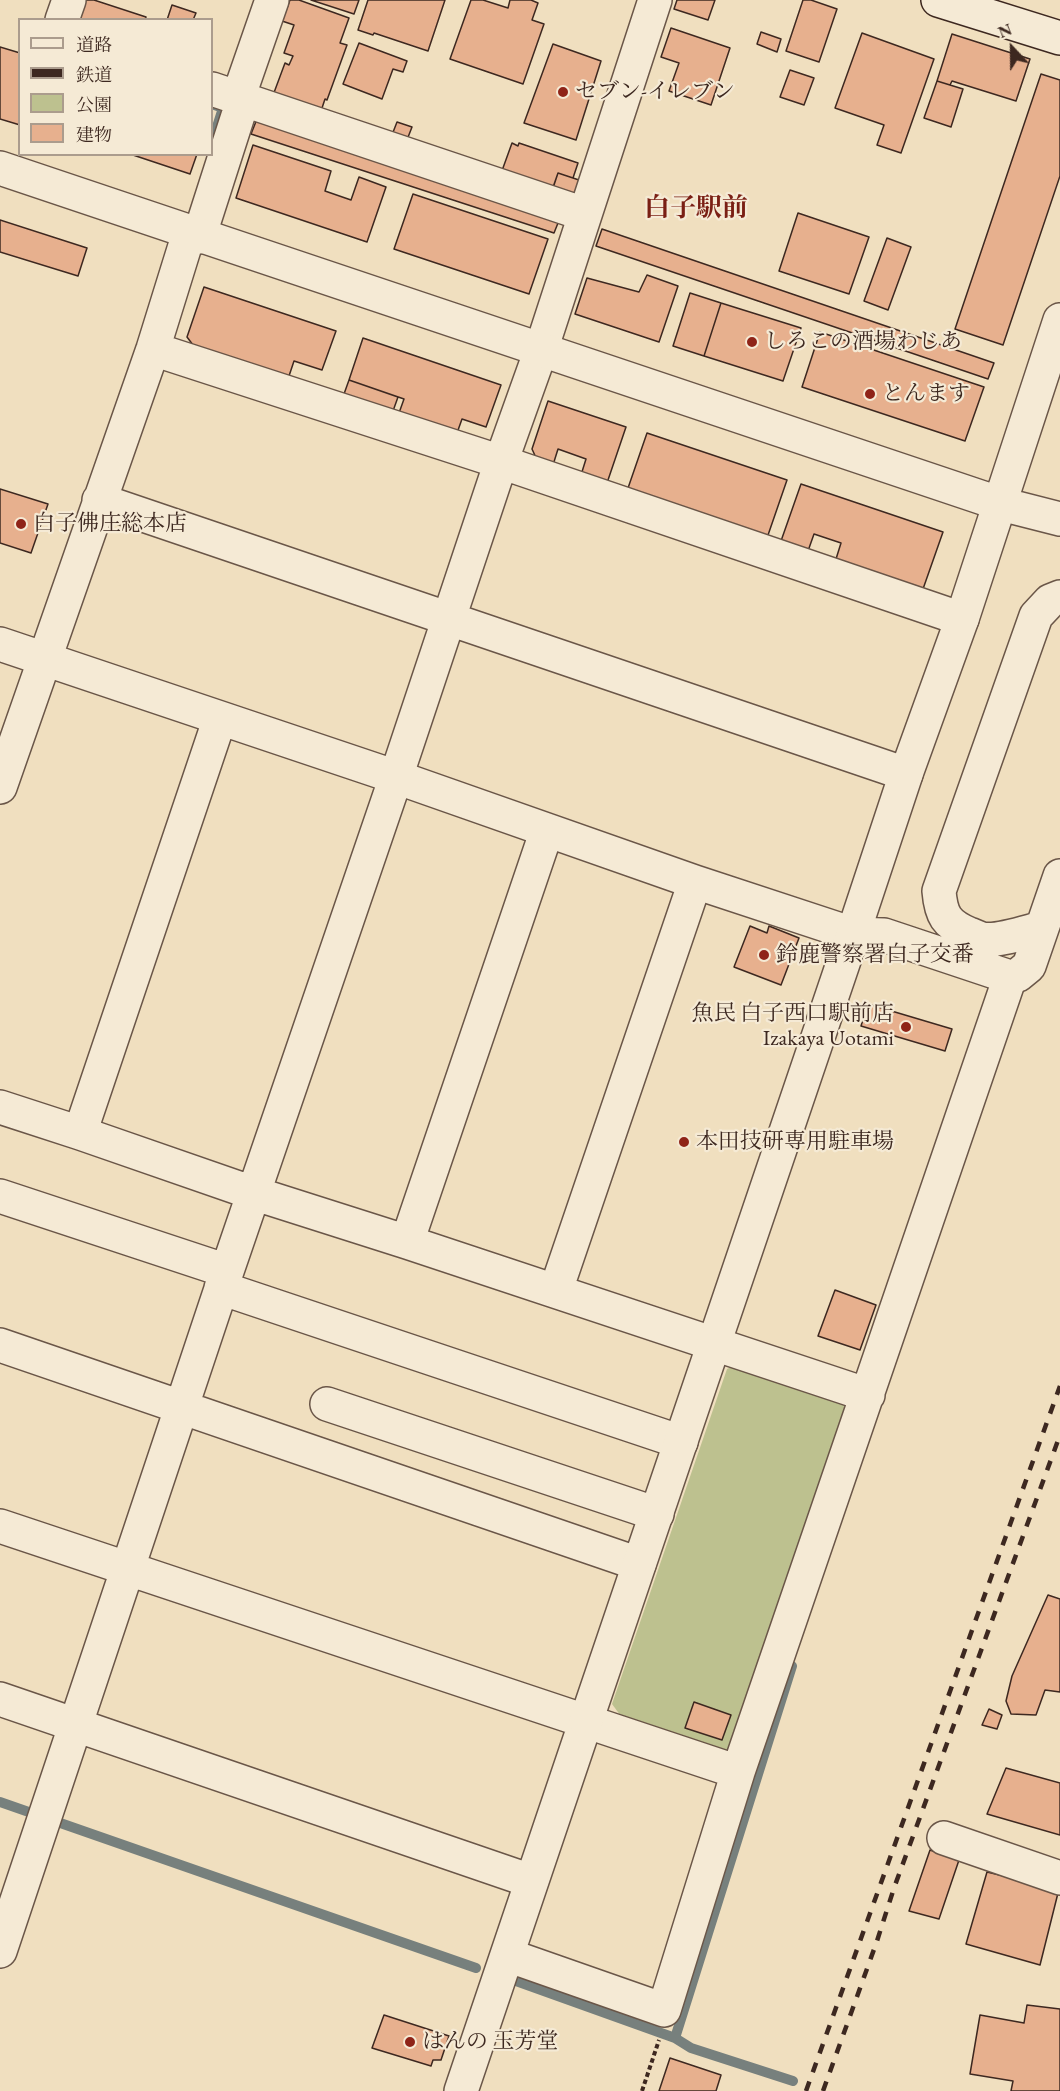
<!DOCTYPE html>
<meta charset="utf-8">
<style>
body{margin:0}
#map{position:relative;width:1060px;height:2091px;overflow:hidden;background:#f0dfbf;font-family:"EB Garamond","Noto Serif JP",serif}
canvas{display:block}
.legend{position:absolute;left:18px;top:18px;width:195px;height:138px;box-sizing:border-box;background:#f5ead5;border:2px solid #ab9c8d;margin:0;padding:8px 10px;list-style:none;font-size:18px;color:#3d2820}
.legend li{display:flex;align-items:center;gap:12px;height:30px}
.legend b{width:30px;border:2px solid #ab9c8d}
.north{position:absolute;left:982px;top:18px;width:60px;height:60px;-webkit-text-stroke:4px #f5ead5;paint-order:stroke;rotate:338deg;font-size:16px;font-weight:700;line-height:24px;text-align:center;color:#3d2820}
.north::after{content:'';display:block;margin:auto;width:21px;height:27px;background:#3d2820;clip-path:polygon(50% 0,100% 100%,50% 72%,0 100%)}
</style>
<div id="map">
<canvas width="1060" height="2091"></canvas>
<ul class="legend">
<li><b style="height:8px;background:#f5ead5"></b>道路</li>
<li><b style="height:8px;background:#3d2820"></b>鉄道</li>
<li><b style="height:16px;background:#bdc18f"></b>公園</li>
<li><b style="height:16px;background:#e7b08e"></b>建物</li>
</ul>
<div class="north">N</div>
</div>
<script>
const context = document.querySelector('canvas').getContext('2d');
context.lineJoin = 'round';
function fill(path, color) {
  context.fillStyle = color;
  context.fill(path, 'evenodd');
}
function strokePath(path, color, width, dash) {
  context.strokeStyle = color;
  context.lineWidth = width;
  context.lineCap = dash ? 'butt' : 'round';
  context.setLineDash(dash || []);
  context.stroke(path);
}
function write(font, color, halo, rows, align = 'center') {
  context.font = font + ' "EB Garamond","Noto Serif JP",serif';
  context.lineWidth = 4.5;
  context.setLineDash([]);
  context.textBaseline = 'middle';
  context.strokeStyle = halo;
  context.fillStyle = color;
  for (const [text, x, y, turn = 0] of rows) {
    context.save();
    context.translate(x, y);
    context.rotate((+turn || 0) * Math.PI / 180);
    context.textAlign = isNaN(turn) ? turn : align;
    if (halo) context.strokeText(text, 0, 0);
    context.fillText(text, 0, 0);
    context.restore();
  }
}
fill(new Path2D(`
 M 746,1360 L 847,1395 L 853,1411 L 729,1754 L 623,1719 L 612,1704 L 727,1369 Z`), '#bdc18f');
strokePath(new Path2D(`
 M 212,104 L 223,108 L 216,130
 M 0,1802 L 476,1968
 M 516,1981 L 675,2038 L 691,2048 L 793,2081
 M 675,2038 L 792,1666`), '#77807d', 10);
const building = new Path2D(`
 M 85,0 L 94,0 L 146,17 L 145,20 L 78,20 Z
 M 290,0 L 299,0 L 349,18 L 340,43 L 347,45 L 327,100 L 325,99 L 320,114 L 272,98 L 285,63 L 289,65 L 293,56 L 284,53 L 294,25 L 282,21 Z
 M 311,0 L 359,0 L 354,14 Z
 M 368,0 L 445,0 L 428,51 L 374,33 L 373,35 L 358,30 Z
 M 471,0 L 483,0 L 508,8 L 510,0 L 531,0 L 538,3 L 532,20 L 544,24 L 523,84 L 450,59 Z
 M 677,0 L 715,0 L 708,20 L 674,9 Z
 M 803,0 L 811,0 L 837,9 L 819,62 L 786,51 Z
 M 172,5 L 196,13 L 193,20 L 167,20 Z
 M 671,28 L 730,48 L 711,105 L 669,91 L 679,63 L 661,57 Z
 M 761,32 L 781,39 L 777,52 L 757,44 Z
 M 862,33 L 934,59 L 901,153 L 877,145 L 884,125 L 835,108 Z
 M 952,34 L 1030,59 L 1016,101 L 952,81 L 950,85 L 937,81 Z
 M 359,43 L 407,61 L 403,72 L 393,69 L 382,99 L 343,84 Z
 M 553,44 L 601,61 L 576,140 L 524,123 Z
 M 0,47 L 20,53 L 20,125 L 0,119 Z
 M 790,70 L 814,78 L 804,105 L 780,97 Z
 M 1041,74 L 1060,80 L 1060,176 L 1003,345 L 955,329 Z
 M 937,81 L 963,89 L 951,127 L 924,118 Z
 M 257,119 L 560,218 L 554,233 L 251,134 Z
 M 397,122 L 412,127 L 405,145 L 390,140 Z
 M 512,143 L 518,146 L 519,143 L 578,163 L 573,178 L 558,173 L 551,193 L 499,179 Z
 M 253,145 L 331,171 L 325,191 L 351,200 L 359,177 L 386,187 L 367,242 L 236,198 Z
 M 130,154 L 197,154 L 190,174 Z
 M 558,173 L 579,180 L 572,201 L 551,194 Z
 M 413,194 L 548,239 L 529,294 L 394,249 Z
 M 798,213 L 869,237 L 849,294 L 779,271 Z
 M 0,220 L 87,248 L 78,276 L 0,252 Z
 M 602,229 L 994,363 L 988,379 L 596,246 Z
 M 887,238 L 911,247 L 888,310 L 864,301 Z
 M 647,275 L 678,286 L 659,342 L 575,314 L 587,278 L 639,292 Z
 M 204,287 L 336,331 L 322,370 L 294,361 L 289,376 L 193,345 L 187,337 Z
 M 690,293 L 721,303 L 704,356 L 673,346 Z
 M 721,303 L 801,328 L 783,381 L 704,356 Z
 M 820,332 L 984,387 L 965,441 L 802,387 Z
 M 363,338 L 501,385 L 486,427 L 462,419 L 457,433 L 399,413 L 404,399 L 349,380 Z
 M 349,380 L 398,397 L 393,411 L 344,394 Z
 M 548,401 L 626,427 L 607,483 L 581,475 L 586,459 L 558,449 L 553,465 L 537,460 L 532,449 Z
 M 647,433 L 787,480 L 767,538 L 627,491 Z
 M 801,484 L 943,532 L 923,589 L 836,559 L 841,543 L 814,534 L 808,551 L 781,541 Z
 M 0,489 L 48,504 L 31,553 L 0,543 Z
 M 750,926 L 767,933 L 769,926 L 799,938 L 781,985 L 734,967 Z
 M 868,1004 L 952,1029 L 945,1051 L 861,1026 Z
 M 835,1290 L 876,1305 L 860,1350 L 818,1336 Z
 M 1048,1595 L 1060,1599 L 1060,1692 L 1045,1690 L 1036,1715 L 1011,1714 L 1006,1701 L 1012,1676 Z
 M 694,1702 L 731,1715 L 722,1740 L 685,1728 Z
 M 989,1709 L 1002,1715 L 997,1729 L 982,1725 Z
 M 1006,1768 L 1060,1783 L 1060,1835 L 987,1814 Z
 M 930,1850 L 959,1860 L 939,1919 L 909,1911 Z
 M 987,1872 L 1059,1889 L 1040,1965 L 966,1944 Z
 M 1027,2005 L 1060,2009 L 1060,2091 L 1011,2091 L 1013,2081 L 970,2074 L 980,2015 L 1024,2023 Z
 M 384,2015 L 449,2036 L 441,2060 L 433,2060 L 431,2066 L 372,2048 Z
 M 670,2058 L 721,2075 L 716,2091 L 659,2091 Z`);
fill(building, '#e7b08e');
strokePath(building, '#3d2820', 1.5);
const minor = new Path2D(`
 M 62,20 L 69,0
 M 212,89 L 584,214
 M 238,98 L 272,0
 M 199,237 L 243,100
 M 153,349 L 501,462 L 962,619
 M 99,500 L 906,774
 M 0,644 L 396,777 L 695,882 L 853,934
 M 0,787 L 153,349 L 189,233
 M 0,1107 L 80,1133 L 253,1193 L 407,1242 L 868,1395
 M 80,1133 L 220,718
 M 0,1196 L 227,1271
 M 407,1242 L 547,830
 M 221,1288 L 681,1442
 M 556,1290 L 695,882
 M 0,1345 L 639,1564
 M 327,1404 L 657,1514
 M 0,1526 L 738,1772
 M 0,1699 L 531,1881
 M 944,1838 L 1060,1878
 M 0,1951 L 227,1271 L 396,777 L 501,462 L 541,350 L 655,0
 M 507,1955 L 664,2010 L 738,1772 L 1010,977
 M 461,2091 L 586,1721`);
const tertiary = new Path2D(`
 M 0,168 L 1001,504 L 1060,519
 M 1042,928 C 1026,932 997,942 982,939 C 978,938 973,935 969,934 C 946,924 941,915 939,891 L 1036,616 L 1050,601 L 1060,597
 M 853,934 L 884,935 L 1010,977 L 1018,975 L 1029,966 L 1060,876
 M 586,1721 L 853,934 L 906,774 L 962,619 L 1060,320`);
const secondary = new Path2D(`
 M 938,0 L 1060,38`);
strokePath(minor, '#6a5648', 36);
strokePath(tertiary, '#6a5648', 36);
strokePath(secondary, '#3d2820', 36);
strokePath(new Path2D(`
 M 642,2091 L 659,2040`), '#3d2820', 4, [4.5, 3]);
strokePath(minor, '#f5ead5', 33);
strokePath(tertiary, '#f5ead5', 33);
strokePath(secondary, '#f5ead5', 33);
strokePath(new Path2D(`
 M 806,2091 L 1060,1386
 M 823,2091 L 877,1941 L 894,1888 L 1060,1435`), '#3d2820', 4.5, [10, 10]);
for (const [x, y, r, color] of [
 [563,92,6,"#8f2418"],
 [752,342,6,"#8f2418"],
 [870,394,6,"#8f2418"],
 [21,524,6,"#8f2418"],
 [764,955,6,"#8f2418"],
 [906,1027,6,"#8f2418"],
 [684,1142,6,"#8f2418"],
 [410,2042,6,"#8f2418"]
]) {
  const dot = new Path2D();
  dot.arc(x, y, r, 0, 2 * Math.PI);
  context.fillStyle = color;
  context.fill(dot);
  strokePath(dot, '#f5ead5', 2);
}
write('22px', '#3d2820', '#f5ead5', [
 ["セブン-イレブン",575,92],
 ["しろこの酒場わじあ",764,342],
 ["とんます",882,394],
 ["白子佛庄総本店",33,524],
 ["鈴鹿警察署白子交番",776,955],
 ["魚民 白子西口駅前店",894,1014,"right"],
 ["Izakaya Uotami",894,1039,"right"],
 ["本田技研専用駐車場",696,1142],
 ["はんの 玉芳堂",422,2042]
], 'left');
write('bold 26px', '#7a1f14', '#f5ead5', [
 ["白子駅前",696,209]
]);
</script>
